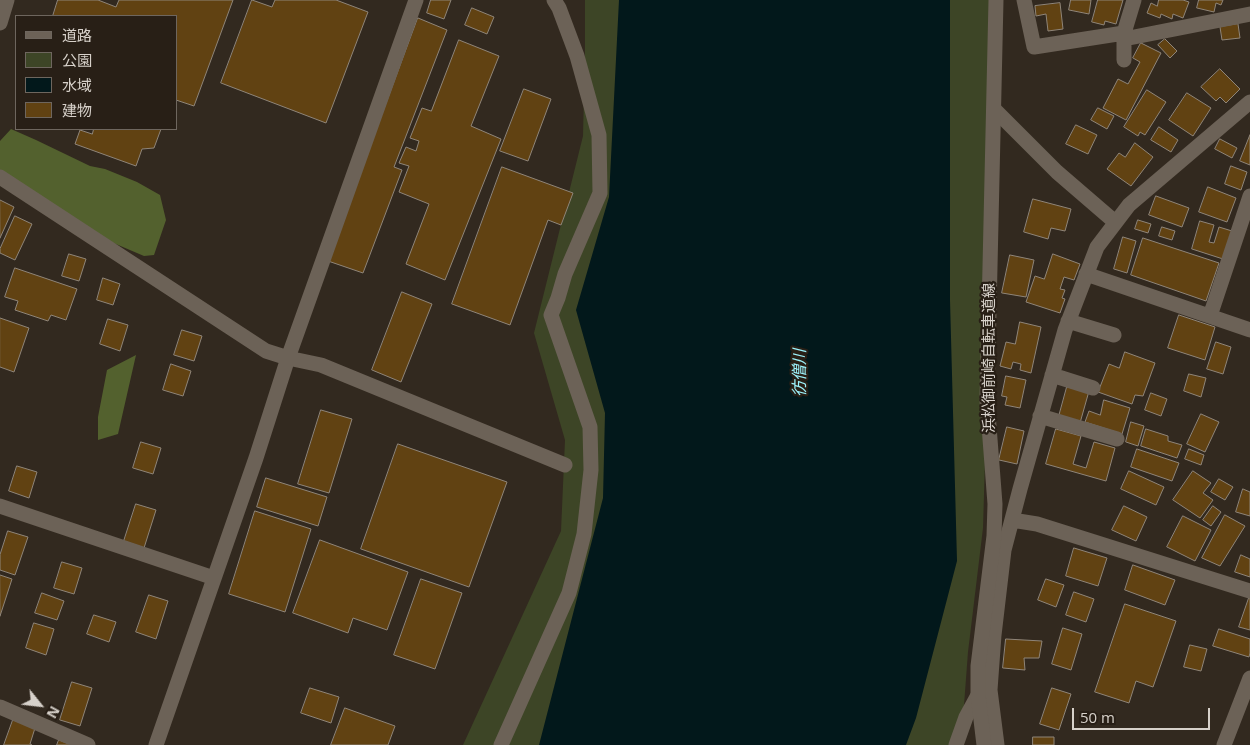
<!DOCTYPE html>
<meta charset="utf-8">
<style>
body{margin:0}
#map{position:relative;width:1250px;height:745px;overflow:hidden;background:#32291f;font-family:"Open Sans","Noto Sans JP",sans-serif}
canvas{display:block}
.legend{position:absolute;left:15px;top:15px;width:162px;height:115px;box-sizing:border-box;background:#281f16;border:1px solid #6e665e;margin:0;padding:6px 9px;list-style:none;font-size:15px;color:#d7d1ca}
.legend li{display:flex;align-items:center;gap:10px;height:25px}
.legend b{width:25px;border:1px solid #6e665e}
.north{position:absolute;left:15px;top:680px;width:50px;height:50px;-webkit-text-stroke:4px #281f16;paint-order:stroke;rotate:119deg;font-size:14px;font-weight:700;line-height:20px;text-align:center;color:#d7d1ca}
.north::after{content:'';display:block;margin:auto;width:18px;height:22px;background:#d7d1ca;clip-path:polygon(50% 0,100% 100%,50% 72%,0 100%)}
.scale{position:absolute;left:1072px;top:708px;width:138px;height:22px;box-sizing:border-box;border:2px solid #d7d1ca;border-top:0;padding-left:6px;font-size:15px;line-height:18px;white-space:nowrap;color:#d7d1ca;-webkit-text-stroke:4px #281f16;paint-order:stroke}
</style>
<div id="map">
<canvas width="1250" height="745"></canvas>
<ul class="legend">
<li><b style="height:6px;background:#6c6257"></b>道路</li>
<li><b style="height:14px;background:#3d4526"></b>公園</li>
<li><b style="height:14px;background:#02181b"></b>水域</li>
<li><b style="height:14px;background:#614212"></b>建物</li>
</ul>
<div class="north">N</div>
<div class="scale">50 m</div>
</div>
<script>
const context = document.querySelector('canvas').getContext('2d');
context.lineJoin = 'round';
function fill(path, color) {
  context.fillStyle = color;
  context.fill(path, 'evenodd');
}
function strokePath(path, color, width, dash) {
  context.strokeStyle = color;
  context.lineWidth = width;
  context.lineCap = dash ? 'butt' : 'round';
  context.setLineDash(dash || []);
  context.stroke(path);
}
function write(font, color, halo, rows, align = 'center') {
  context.font = font + ' "Open Sans","Noto Sans JP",sans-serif';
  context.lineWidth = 4.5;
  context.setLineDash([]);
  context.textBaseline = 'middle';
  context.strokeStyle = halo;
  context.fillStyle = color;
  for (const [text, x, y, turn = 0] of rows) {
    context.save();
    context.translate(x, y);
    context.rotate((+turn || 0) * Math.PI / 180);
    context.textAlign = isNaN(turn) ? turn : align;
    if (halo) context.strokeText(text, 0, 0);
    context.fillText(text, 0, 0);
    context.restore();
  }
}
fill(new Path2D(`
 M 585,0 L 632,0 L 615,434 L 582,618 L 548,745 L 463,745 L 561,531 L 565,440 L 534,333 L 583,136 L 585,51 Z
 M 949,0 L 999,0 L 994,154 L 983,528 L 968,652 L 961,745 L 900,745 Z`), '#3d4526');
fill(new Path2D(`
 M 11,129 L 36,140 L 90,166 L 105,169 L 137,182 L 160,195 L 166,220 L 154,255 L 144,256 L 97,236 L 0,177 L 0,141 Z
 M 136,355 L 118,434 L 98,440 L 98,417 L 107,370 Z`), '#53612e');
fill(new Path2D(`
 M 619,0 L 950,0 L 950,300 L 957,561 L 916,718 L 906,745 L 539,745 L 603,498 L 605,413 L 576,310 L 609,197 Z`), '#02181b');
const building = new Path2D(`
 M 58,0 L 98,0 L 116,7 L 119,0 L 233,0 L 194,106 L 176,100 L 176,16 L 53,16 Z
 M 252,0 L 272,7 L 275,0 L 336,0 L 368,12 L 326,123 L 221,83 Z
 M 431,0 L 451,0 L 444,19 L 427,13 Z
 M 1071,0 L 1091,0 L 1089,14 L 1069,10 Z
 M 1098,0 L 1123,0 L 1116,24 L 1105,21 L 1104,25 L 1092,22 Z
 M 1159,0 L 1183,0 L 1189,2 L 1183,18 L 1173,14 L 1172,19 L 1161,14 L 1160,18 L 1147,13 L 1151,3 L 1157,6 Z
 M 1199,0 L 1223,0 L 1221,5 L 1216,3 L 1214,12 L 1197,8 Z
 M 1060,3 L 1063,29 L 1048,31 L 1046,14 L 1036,16 L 1035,6 Z
 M 472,8 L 494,17 L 487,34 L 465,25 Z
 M 418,18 L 447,30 L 394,167 L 402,170 L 363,273 L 328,261 Z
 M 1238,24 L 1240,38 L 1222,40 L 1220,27 Z
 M 1165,39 L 1177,51 L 1170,58 L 1158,45 Z
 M 459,40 L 499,56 L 471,126 L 501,139 L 445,280 L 406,264 L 429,204 L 399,192 L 409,166 L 399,163 L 406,147 L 416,151 L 419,141 L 410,138 L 422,108 L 431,111 Z
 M 1141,43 L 1161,53 L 1126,120 L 1103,108 L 1118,79 L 1128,84 L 1140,62 L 1133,58 Z
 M 1220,69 L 1240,89 L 1226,103 L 1220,97 L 1216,101 L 1201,87 Z
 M 524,89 L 551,99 L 528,161 L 500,151 Z
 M 1147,90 L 1166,102 L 1145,135 L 1140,132 L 1138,136 L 1124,127 Z
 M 1187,93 L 1211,108 L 1193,136 L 1169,120 Z
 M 1098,108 L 1114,116 L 1107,129 L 1091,120 Z
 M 1076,125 L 1097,135 L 1088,154 L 1066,144 Z
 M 1159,127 L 1178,140 L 1171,152 L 1151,140 Z
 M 94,129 L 161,129 L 154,148 L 142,149 L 136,166 L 75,144 L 80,130 L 92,134 Z
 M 1250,135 L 1250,165 L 1240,161 Z
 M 1220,139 L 1237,148 L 1232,158 L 1215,149 Z
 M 1135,143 L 1153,157 L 1131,186 L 1107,169 L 1119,153 L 1125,157 Z
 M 1231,166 L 1247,172 L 1241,190 L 1225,184 Z
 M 502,167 L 573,193 L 561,225 L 548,220 L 510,325 L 452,304 Z
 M 1208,187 L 1236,198 L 1227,222 L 1199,212 Z
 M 1156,196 L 1189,208 L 1182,227 L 1149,215 Z
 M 1033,199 L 1071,209 L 1065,231 L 1051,228 L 1048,239 L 1024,232 Z
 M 0,200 L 14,207 L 0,238 Z
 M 15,216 L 32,224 L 15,260 L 0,253 L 0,249 Z
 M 1138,220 L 1151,224 L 1148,233 L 1135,229 Z
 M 1200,221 L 1214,225 L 1209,242 L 1214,243 L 1219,227 L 1232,231 L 1223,259 L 1192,249 Z
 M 1162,227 L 1175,231 L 1172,240 L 1159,236 Z
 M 1123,237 L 1136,241 L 1127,273 L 1114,269 Z
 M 1143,238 L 1219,263 L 1206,301 L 1131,275 Z
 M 69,254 L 86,259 L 79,281 L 62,276 Z
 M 1053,254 L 1080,264 L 1074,280 L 1064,277 L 1060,289 L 1065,290 L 1062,298 L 1065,299 L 1060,313 L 1026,302 L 1035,276 L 1044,279 Z
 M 1010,255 L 1034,260 L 1026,297 L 1002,293 Z
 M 15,268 L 77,289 L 66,320 L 51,315 L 48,321 L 15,310 L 18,301 L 5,297 Z
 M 103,278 L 120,284 L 113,305 L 97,300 Z
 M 402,292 L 432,304 L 401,382 L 372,370 Z
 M 1179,315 L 1215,327 L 1205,360 L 1168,348 Z
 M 0,318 L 29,328 L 14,372 L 0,367 Z
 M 108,319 L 128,325 L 120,351 L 100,344 Z
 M 1020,322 L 1041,327 L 1031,373 L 1020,370 L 1021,364 L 1013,362 L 1011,369 L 1000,366 L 1006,342 L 1015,344 Z
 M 182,330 L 202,336 L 194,361 L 174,355 Z
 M 1216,342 L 1231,347 L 1223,374 L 1207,369 Z
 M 1125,352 L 1155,363 L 1143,396 L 1135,395 L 1132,404 L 1098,392 L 1109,364 L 1119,368 Z
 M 171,364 L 191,371 L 183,396 L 163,390 Z
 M 1189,374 L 1206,378 L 1201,397 L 1184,391 Z
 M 1006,376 L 1026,380 L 1020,408 L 1005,405 L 1007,397 L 1002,396 Z
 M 1067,387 L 1089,391 L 1080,423 L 1058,420 Z
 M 1151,393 L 1167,399 L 1161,416 L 1145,410 Z
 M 1104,400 L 1130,408 L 1122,434 L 1085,422 L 1089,411 L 1100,415 Z
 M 321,410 L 352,419 L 329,493 L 298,484 Z
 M 1201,414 L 1219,422 L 1205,452 L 1187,444 Z
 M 1131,422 L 1144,426 L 1138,446 L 1126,442 Z
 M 1007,427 L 1024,431 L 1017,464 L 999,460 Z
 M 1056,429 L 1081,436 L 1073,464 L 1086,468 L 1094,442 L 1115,448 L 1106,481 L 1046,464 Z
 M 1146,429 L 1168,436 L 1168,441 L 1182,445 L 1177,458 L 1141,446 Z
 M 141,442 L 161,448 L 153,474 L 133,468 Z
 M 398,444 L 507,482 L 469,587 L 361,549 Z
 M 1137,449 L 1179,463 L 1172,481 L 1131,467 Z
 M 1189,449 L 1204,455 L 1201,465 L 1185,459 Z
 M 17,466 L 37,472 L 29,498 L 9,491 Z
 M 1129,471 L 1164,487 L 1156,505 L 1121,489 Z
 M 1193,471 L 1211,483 L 1203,493 L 1213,500 L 1200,518 L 1173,500 Z
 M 266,478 L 327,497 L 318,526 L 257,507 Z
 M 1219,479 L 1233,487 L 1225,500 L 1211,492 Z
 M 1243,489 L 1250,492 L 1250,516 L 1236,512 Z
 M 136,504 L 156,510 L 144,548 L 124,541 Z
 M 1124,506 L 1147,517 L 1136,541 L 1112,530 Z
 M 1213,506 L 1221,512 L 1211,526 L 1203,520 Z
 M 255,511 L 311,529 L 285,612 L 229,594 Z
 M 1225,515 L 1245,526 L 1220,566 L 1202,558 Z
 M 1183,516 L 1211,530 L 1195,561 L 1167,547 Z
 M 8,531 L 28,537 L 15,575 L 0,570 L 0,555 Z
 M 320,540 L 408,572 L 387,630 L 353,618 L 348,633 L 293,613 Z
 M 1074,548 L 1107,558 L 1098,586 L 1066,576 Z
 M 1241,555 L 1250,559 L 1250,577 L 1235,572 Z
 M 62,562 L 82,568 L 74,594 L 54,588 Z
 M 1133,565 L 1175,580 L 1165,605 L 1125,590 Z
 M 0,575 L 12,579 L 0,616 Z
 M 421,579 L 462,593 L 435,669 L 394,655 Z
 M 1046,579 L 1064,585 L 1056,607 L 1038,600 Z
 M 1074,592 L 1094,599 L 1086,622 L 1066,615 Z
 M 42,593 L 64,601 L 57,620 L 35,613 Z
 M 149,595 L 168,601 L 156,639 L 136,632 Z
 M 1249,598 L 1250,598 L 1250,630 L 1239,627 Z
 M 1125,604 L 1176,621 L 1153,687 L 1136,681 L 1129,703 L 1095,692 Z
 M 94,615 L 116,622 L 109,642 L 87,634 Z
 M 34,623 L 54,629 L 46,655 L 26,648 Z
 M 1063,628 L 1082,634 L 1071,670 L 1052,664 Z
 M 1219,629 L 1250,639 L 1250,653 L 1249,657 L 1213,646 Z
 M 1006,639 L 1042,641 L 1039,658 L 1024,658 L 1025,670 L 1003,668 Z
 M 1190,645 L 1207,649 L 1201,671 L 1184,667 Z
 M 72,682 L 92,688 L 80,726 L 60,720 Z
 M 310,688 L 339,697 L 331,723 L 301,713 Z
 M 1052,688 L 1071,694 L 1059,730 L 1040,724 Z
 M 345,708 L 395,726 L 388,745 L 331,745 Z
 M 13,720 L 35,728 L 30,744 L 32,745 L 4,745 Z
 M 1033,737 L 1054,737 L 1054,745 L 1033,745 Z
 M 59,740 L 72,745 L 57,745 Z`);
fill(building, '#614212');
strokePath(building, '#8f8579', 1);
strokePath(new Path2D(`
 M 1024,0 L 1034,47 L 1124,33
 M 1124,39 L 1250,14
 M 1124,60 L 1124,33 L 1134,0
 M 995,110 L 1057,172 L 1115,222
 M 0,177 L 266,351 L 288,358 L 321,365 L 565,465
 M 1086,274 L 1250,330
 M 1210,316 L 1250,196
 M 1068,321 L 1114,335
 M 1052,375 L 1093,388
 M 1040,416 L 1117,439
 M 0,506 L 214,578
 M 1012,520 L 1037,524 L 1250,591
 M 0,707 L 88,745
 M 156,745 L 256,458 L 288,358 L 416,0
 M 501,745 L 569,593 L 584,534 L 591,470 L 590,427 L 551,315 L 558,298 L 565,274 L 600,193 L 599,135 L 577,56 L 559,8 L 554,0
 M 956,745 L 966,717 L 978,695 L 984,693
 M 997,745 L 990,690 L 994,635 L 1004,550 L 1020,489 L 1065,330 L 1097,247 L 1129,205 L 1250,102
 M 1224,745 L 1250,678`), '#6c6257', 15);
strokePath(new Path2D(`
 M 0,23 L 7,0
 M 984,745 L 978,695 L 978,666 L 994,536 L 995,504 L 987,400 L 996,0`), '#6c6257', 15);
write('15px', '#d7d1ca', '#281f16', [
 ["浜松御前崎自転車道線",990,358,-90]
]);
write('italic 16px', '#9df4fd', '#281f16', [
 ["彷僧川",800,373,-90]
]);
</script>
